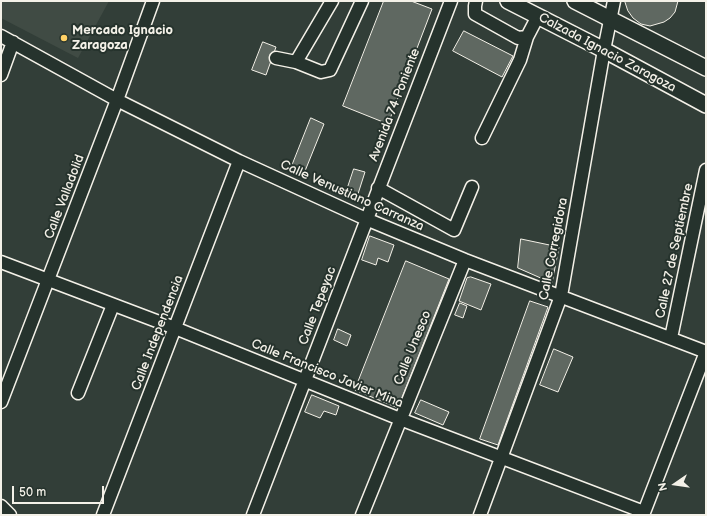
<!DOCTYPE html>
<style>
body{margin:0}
#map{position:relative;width:707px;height:516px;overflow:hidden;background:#323e38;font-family:"Balsamiq Sans",sans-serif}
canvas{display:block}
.frame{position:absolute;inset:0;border:2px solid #f4f1e8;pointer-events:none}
.north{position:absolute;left:655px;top:464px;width:40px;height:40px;-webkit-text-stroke:3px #26332d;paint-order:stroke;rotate:257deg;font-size:11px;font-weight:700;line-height:16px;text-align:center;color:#f4f1e8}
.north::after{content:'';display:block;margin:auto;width:14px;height:18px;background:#f4f1e8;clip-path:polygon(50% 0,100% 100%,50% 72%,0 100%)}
.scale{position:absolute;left:12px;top:486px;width:92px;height:18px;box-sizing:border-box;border:2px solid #f4f1e8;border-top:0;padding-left:5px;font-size:12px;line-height:14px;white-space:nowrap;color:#f4f1e8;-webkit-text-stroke:3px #26332d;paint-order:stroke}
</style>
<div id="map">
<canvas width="707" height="516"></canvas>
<div class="frame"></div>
<div class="north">N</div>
<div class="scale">50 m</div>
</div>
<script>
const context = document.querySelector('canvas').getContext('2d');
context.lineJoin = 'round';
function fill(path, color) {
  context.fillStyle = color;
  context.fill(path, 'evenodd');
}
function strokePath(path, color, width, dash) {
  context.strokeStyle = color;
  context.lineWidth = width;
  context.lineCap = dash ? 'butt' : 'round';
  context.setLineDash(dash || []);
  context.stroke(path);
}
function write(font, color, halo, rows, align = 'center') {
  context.font = font + ' "Balsamiq Sans",sans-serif';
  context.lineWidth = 4;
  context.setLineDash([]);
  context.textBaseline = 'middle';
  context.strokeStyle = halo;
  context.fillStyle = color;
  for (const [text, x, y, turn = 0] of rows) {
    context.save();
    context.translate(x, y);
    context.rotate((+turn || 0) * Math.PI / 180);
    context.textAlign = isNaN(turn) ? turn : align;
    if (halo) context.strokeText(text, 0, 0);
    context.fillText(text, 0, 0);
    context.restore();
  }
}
fill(new Path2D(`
 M 1,1 L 109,1 L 78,58 L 1,18 Z`), '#404b44');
const building = new Path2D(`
 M 384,1 L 411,1 L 432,9 L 388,124 L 343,106 Z
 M 625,1 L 678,1 L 675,12 L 670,18 L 664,22 L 650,26 L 641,24 L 633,18 L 628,11 Z
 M 464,31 L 513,56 L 502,77 L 453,51 Z
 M 263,42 L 276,47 L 266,75 L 252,70 Z
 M 311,118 L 324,124 L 303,176 L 290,171 Z
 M 354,169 L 365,172 L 357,197 L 346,193 Z
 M 370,236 L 394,245 L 388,262 L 378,258 L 376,265 L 362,260 Z
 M 521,239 L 559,247 L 552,283 L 518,268 Z
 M 406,261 L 449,279 L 398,408 L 355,390 Z
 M 471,277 L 491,284 L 481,310 L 459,301 L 467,278 Z
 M 530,301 L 548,307 L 498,445 L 480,439 Z
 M 460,303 L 467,306 L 463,318 L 455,315 Z
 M 338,329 L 351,335 L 347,346 L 334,340 Z
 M 554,349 L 573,357 L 558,392 L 540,385 Z
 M 312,395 L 339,406 L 336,415 L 324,411 L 320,418 L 305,412 Z
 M 421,400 L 449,412 L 443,425 L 415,413 Z`);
fill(building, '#5f6861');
strokePath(building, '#f4f1e8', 1);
const minor = new Path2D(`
 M 476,1 L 475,6 L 475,14 L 518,38 L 527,37 L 538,16
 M 1,36 L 117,100 L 239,161 L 366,219 L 465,260 L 706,352
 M 276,58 L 296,62 L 332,1
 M 296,62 L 321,72 L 330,70 L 362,1
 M 1,75 L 13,42
 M 482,138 L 520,60 L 527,37
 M 378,188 L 454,230 L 472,187
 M 1,262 L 175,328 L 400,419 L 644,512
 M 671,338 L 706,170
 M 78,393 L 113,305
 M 1,402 L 117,100 L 153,1
 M 1,506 L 10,515
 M 103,515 L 239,161
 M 253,515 C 320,344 384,172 451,1
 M 362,515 L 465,260
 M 480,515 L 561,296 L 604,50 L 614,1
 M 643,515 L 706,352`);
const major = new Path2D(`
 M 508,1 L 604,50 L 706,105
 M 575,1 L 706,68`);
strokePath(minor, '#f4f1e8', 15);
strokePath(major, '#f4f1e8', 18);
strokePath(minor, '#26332d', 12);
strokePath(major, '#26332d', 15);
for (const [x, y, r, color] of [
 [64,38,4,"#ffd166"]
]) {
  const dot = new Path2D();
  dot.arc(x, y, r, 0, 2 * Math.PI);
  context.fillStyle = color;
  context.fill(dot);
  strokePath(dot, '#26332d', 1.5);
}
write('bold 13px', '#f4f1e8', '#26332d', [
 ["Mercado Ignacio",72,31],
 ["Zaragoza",72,46]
], 'left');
write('13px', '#f4f1e8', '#26332d', [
 ["Calzada Ignacio Zaragoza",607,53,28],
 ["Avenida 74 Poniente",395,105,-69],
 ["Calle Venustiano Carranza",352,196,24],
 ["Calle Valladolid",65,197,-69],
 ["Calle Corregidora",554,249,-79],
 ["Calle 27 de Septiembre",675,251,-78],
 ["Calle Tepeyac",318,306,-69],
 ["Calle Independencia",158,333,-69],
 ["Calle Unesco",413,348,-68],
 ["Calle Francisco Javier Mina",327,374,22]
]);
</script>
